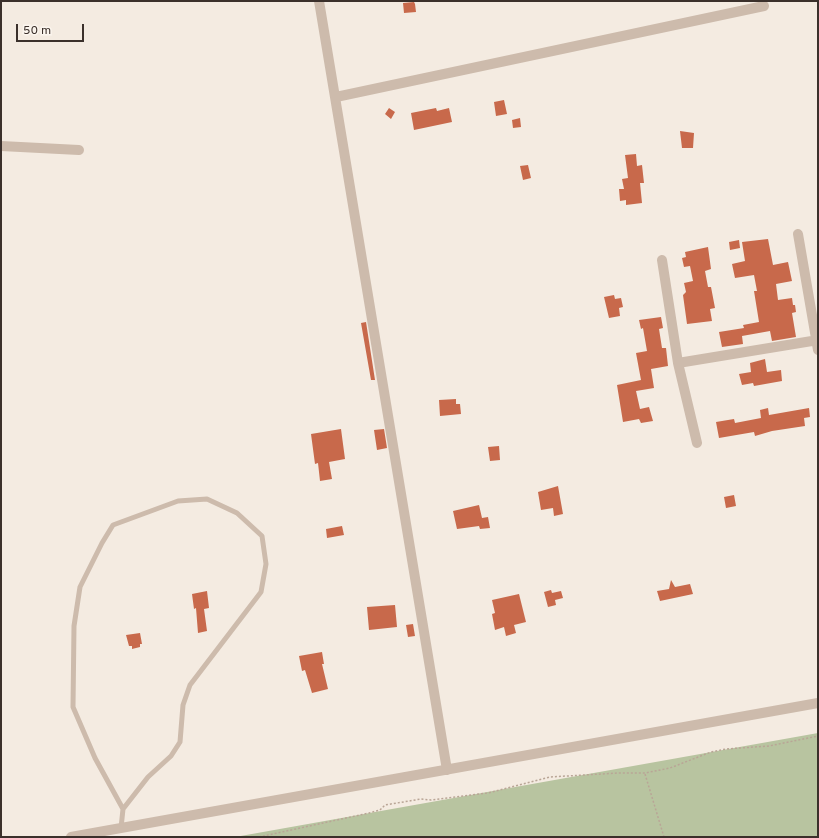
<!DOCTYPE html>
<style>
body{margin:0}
#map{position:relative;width:819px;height:838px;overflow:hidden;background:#f4ebe1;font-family:Overpass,sans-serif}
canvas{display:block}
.frame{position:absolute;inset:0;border:2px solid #3b302b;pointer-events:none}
.scale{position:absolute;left:16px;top:24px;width:68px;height:18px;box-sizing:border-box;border:2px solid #3b302b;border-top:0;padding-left:5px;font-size:12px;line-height:14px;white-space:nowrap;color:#3b302b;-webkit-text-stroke:3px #fbf5ee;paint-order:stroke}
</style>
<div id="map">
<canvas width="819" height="838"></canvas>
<div class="frame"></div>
<div class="scale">50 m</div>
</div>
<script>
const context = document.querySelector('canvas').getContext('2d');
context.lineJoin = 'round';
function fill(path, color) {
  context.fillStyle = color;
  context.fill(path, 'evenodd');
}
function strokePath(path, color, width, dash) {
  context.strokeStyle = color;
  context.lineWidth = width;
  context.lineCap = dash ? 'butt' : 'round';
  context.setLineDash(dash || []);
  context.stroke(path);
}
fill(new Path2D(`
 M 818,733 L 818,837 L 235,837 Z`), '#b8c4a0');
fill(new Path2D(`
 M 414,2 L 415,4 L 416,12 L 404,13 L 403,3 Z
 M 504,100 L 507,114 L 496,116 L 494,102 Z
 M 389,108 L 395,112 L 391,119 L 385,114 Z
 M 436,108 L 437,111 L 449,108 L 452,122 L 414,130 L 411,113 Z
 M 520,118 L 521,127 L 513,128 L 512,120 Z
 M 680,131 L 694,133 L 693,148 L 682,148 Z
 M 636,154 L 637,166 L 642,165 L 644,183 L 640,183 L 642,203 L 626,205 L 626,200 L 620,201 L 619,189 L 624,189 L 622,179 L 628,178 L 625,155 Z
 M 528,165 L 531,178 L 523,180 L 520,166 Z
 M 768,239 L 773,265 L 788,262 L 792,281 L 776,284 L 778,300 L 792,298 L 793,305 L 795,305 L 796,312 L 792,313 L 796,337 L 772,341 L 770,331 L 742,336 L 743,344 L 722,347 L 719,332 L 744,328 L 743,325 L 759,322 L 754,291 L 757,291 L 754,275 L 735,278 L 732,264 L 745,261 L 742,242 Z
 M 739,240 L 740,248 L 730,250 L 729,242 Z
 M 708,247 L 711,269 L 705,271 L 708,287 L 711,287 L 715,308 L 710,309 L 712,321 L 687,324 L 683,295 L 686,292 L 684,283 L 693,281 L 690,266 L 684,267 L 682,258 L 686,257 L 685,252 Z
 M 614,295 L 615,299 L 621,298 L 623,307 L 619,308 L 620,316 L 609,318 L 604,297 Z
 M 661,317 L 663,328 L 659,329 L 662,348 L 666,348 L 668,366 L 651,369 L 654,388 L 636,391 L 640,409 L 649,407 L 653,421 L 641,423 L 639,419 L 623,422 L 617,385 L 641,380 L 636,353 L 647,351 L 643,328 L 641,329 L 639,320 Z
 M 366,322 L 375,380 L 371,380 L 361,323 Z
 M 765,359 L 767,372 L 781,370 L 782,381 L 754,386 L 753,383 L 742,385 L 739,374 L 751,372 L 750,363 Z
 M 456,399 L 456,404 L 460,404 L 461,414 L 440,416 L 439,400 Z
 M 768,408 L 769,415 L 809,408 L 810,417 L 804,418 L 805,426 L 772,431 L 755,436 L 754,432 L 719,438 L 716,422 L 734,419 L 735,423 L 761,418 L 760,410 Z
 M 341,429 L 345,459 L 329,462 L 332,479 L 320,481 L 318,463 L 315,464 L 311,434 Z
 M 384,429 L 387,448 L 377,450 L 374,430 Z
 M 499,446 L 500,460 L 490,461 L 488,447 Z
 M 558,486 L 563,514 L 554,516 L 553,508 L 541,510 L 538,492 Z
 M 734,495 L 736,506 L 726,508 L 724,497 Z
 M 479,505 L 482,518 L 488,517 L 490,528 L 480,529 L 479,526 L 457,529 L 453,511 Z
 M 342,526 L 344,535 L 327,538 L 326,529 Z
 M 671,580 L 675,587 L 690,584 L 693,594 L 660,601 L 657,591 L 669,589 Z
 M 551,590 L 552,593 L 561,591 L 563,598 L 555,600 L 556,605 L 548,607 L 544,592 Z
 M 207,591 L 209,608 L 204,609 L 207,631 L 198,633 L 196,608 L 194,609 L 192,594 Z
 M 519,594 L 526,622 L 514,625 L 516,633 L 506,636 L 504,627 L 495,630 L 492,614 L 495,613 L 492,600 Z
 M 395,605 L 397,627 L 369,630 L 367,607 Z
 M 413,624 L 415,636 L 408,637 L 406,625 Z
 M 140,633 L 142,644 L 140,644 L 140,647 L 132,649 L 132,646 L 129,646 L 126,635 Z
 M 322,652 L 324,664 L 322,664 L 328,689 L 312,693 L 305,670 L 302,671 L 299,656 Z`), '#c8694b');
strokePath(new Path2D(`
 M 645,774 L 664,837
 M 259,837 L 369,813 L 380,810 L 385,805 L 421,799 L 431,800 L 488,793 L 550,777 L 618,773 L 645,773 L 670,768 L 711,752 L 726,749 L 769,746 L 818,736`), '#b9a596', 1.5, [2, 2]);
strokePath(new Path2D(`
 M 121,828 L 123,809 L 95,758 L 73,707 L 74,626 L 80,587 L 102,543 L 113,525 L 178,501 L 207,499 L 237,513 L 262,536 L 266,564 L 261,592 L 190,685 L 183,705 L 180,742 L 171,756 L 148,777 L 123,809`), '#cdbbac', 5);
strokePath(new Path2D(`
 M 319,1 L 447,770
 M 336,97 L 764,6
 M 1,146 L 79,150
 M 798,234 L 818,350
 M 662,260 L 678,363 L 697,443
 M 678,363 L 818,340
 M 71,837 L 818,703`), '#cdbbac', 10);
</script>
